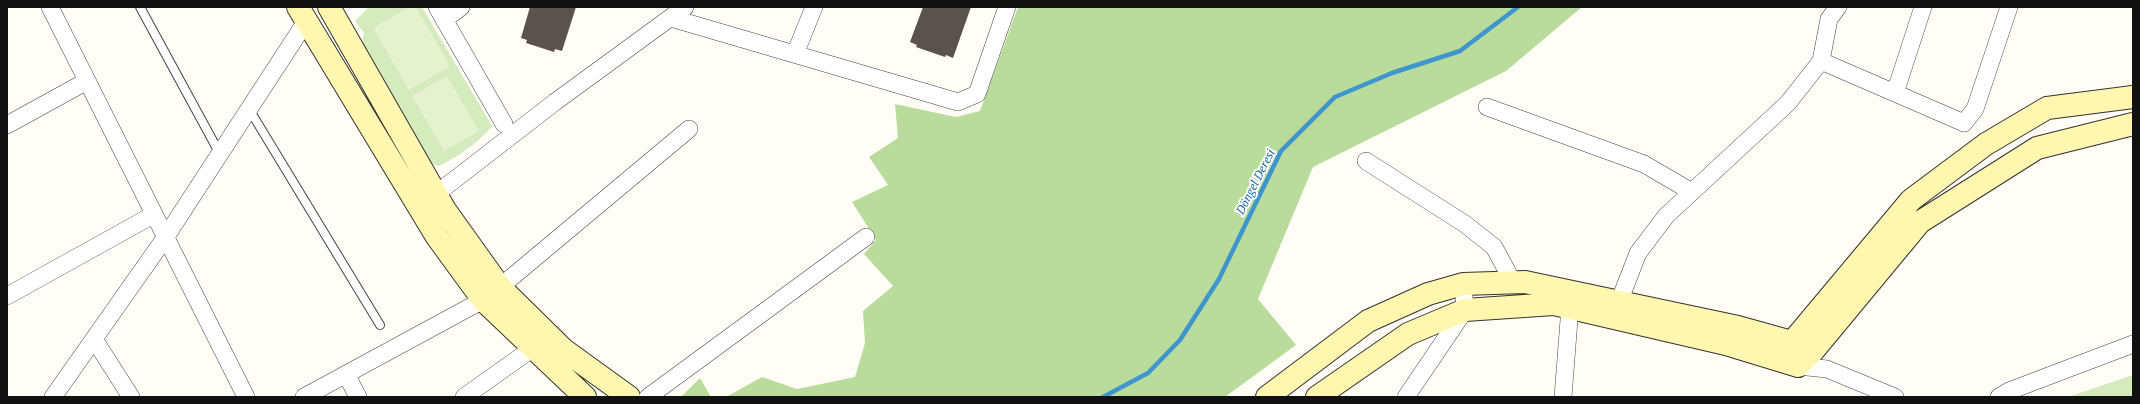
<!DOCTYPE html>
<meta charset="utf-8">
<style>
body{margin:0}
#map{position:relative;width:2140px;height:404px;overflow:hidden;background:#fffdf5;font-family:"PT Serif",serif}
canvas{display:block}
.frame{position:absolute;inset:0;border:8px solid #111;pointer-events:none}
</style>
<div id="map">
<canvas width="2140" height="404"></canvas>
<div class="frame"></div>
</div>
<script>
const context = document.querySelector('canvas').getContext('2d');
context.lineJoin = 'round';
function fill(path, color) {
  context.fillStyle = color;
  context.fill(path, 'evenodd');
}
function strokePath(path, color, width, dash) {
  context.strokeStyle = color;
  context.lineWidth = width;
  context.lineCap = dash ? 'butt' : 'round';
  context.setLineDash(dash || []);
  context.stroke(path);
}
function write(font, color, halo, rows, align = 'center') {
  context.font = font + ' "PT Serif",serif';
  context.lineWidth = 4;
  context.setLineDash([]);
  context.textBaseline = 'middle';
  context.strokeStyle = halo;
  context.fillStyle = color;
  for (const [text, x, y, turn = 0] of rows) {
    context.save();
    context.translate(x, y);
    context.rotate((+turn || 0) * Math.PI / 180);
    context.textAlign = isNaN(turn) ? turn : align;
    if (halo) context.strokeText(text, 0, 0);
    context.fillText(text, 0, 0);
    context.restore();
  }
}
fill(new Path2D(`
 M 369,7 L 422,7 L 492,126 C 477,144 459,156 439,166 L 432,164 L 362,43 L 364,33 L 355,21 Z
 M 2133,375 L 2133,397 L 2068,397 Z`), '#d5ebbd');
fill(new Path2D(`
 M 1018,7 L 1582,7 L 1506,71 L 1313,167 L 1258,299 L 1296,345 L 1225,397 L 726,397 L 762,377 L 797,389 L 855,377 L 865,343 L 863,311 L 893,286 L 864,254 L 876,240 L 852,202 L 888,185 L 869,157 L 898,138 L 895,104 L 956,117 L 980,111 Z
 M 700,378 L 711,397 L 681,397 Z`), '#b9dc9c');
fill(new Path2D(`
 M 409,7 L 416,7 L 450,66 L 409,90 L 373,28 Z
 M 447,76 L 479,131 L 444,151 L 412,96 Z`), '#e6f2cf');
strokePath(new Path2D(`
 M 1103,397 L 1148,373 L 1180,340 L 1219,279 L 1281,151 L 1335,97 L 1392,73 L 1460,51 L 1518,7`), '#3f96cf', 4.5);
fill(new Path2D(`
 M 530,7 L 576,7 L 562,51 L 555,49 L 554,52 L 526,43 L 527,40 L 521,38 Z
 M 923,7 L 971,7 L 953,58 L 946,55 L 945,57 L 916,47 L 917,45 L 910,42 Z`), '#5a524d');
const lane = new Path2D(`
 M 140,7 L 220,154
 M 249,109 L 380,325`);
const street = new Path2D(`
 M 50,7 L 246,397
 M 437,7 L 504,124
 M 671,18 L 958,102 L 977,94 L 1007,7
 M 444,20 L 461,7
 M 795,54 L 814,7
 M 1821,61 L 1964,123 L 1975,109 L 2009,7
 M 1895,93 L 1923,7
 M 1487,107 L 1644,164 L 1692,192
 M 7,125 L 87,81
 M 1366,161 L 1465,224 L 1494,247 L 1513,282
 M 426,200 L 436,194 L 555,102 L 685,7
 M 500,287 L 689,129
 M 7,296 L 153,215
 M 1612,311 L 1619,302 L 1638,253 L 1666,216 L 1788,103 L 1821,61 L 1829,19 L 1838,7
 M 94,339 L 131,397
 M 1798,366 L 1827,369 L 1895,397
 M 346,374 L 358,397
 M 53,397 L 165,238 L 307,20
 M 304,397 L 483,300
 M 464,397 L 533,348
 M 648,397 L 866,237
 M 1406,397 L 1465,310 L 1463,284
 M 1563,397 L 1570,307
 M 1999,397 L 2009,391 L 2133,344`);
const secondary = new Path2D(`
 M 298,7 L 437,237 L 483,300 L 585,397
 M 329,7 L 445,210 L 500,287 L 564,350 L 629,397
 M 1783,353 L 1911,200 L 1986,144 L 2047,108 L 2133,97
 M 1267,397 L 1368,321 L 1428,294 L 1463,284 L 1525,282 L 1738,327 L 1792,342
 M 1317,397 L 1408,334 L 1465,310 L 1554,304 L 1726,344 L 1798,366 L 1813,351 L 1920,222 L 2037,148 L 2133,124`);
strokePath(lane, '#444', 10);
strokePath(street, '#444', 18);
strokePath(secondary, '#333', 24);
strokePath(lane, '#fff', 8);
strokePath(street, '#fff', 17);
strokePath(secondary, '#fff6b0', 22);
write('italic 12px', '#1768a6', '#fff', [
 ["Döngel Deresi",1256,182,-63]
]);
</script>
